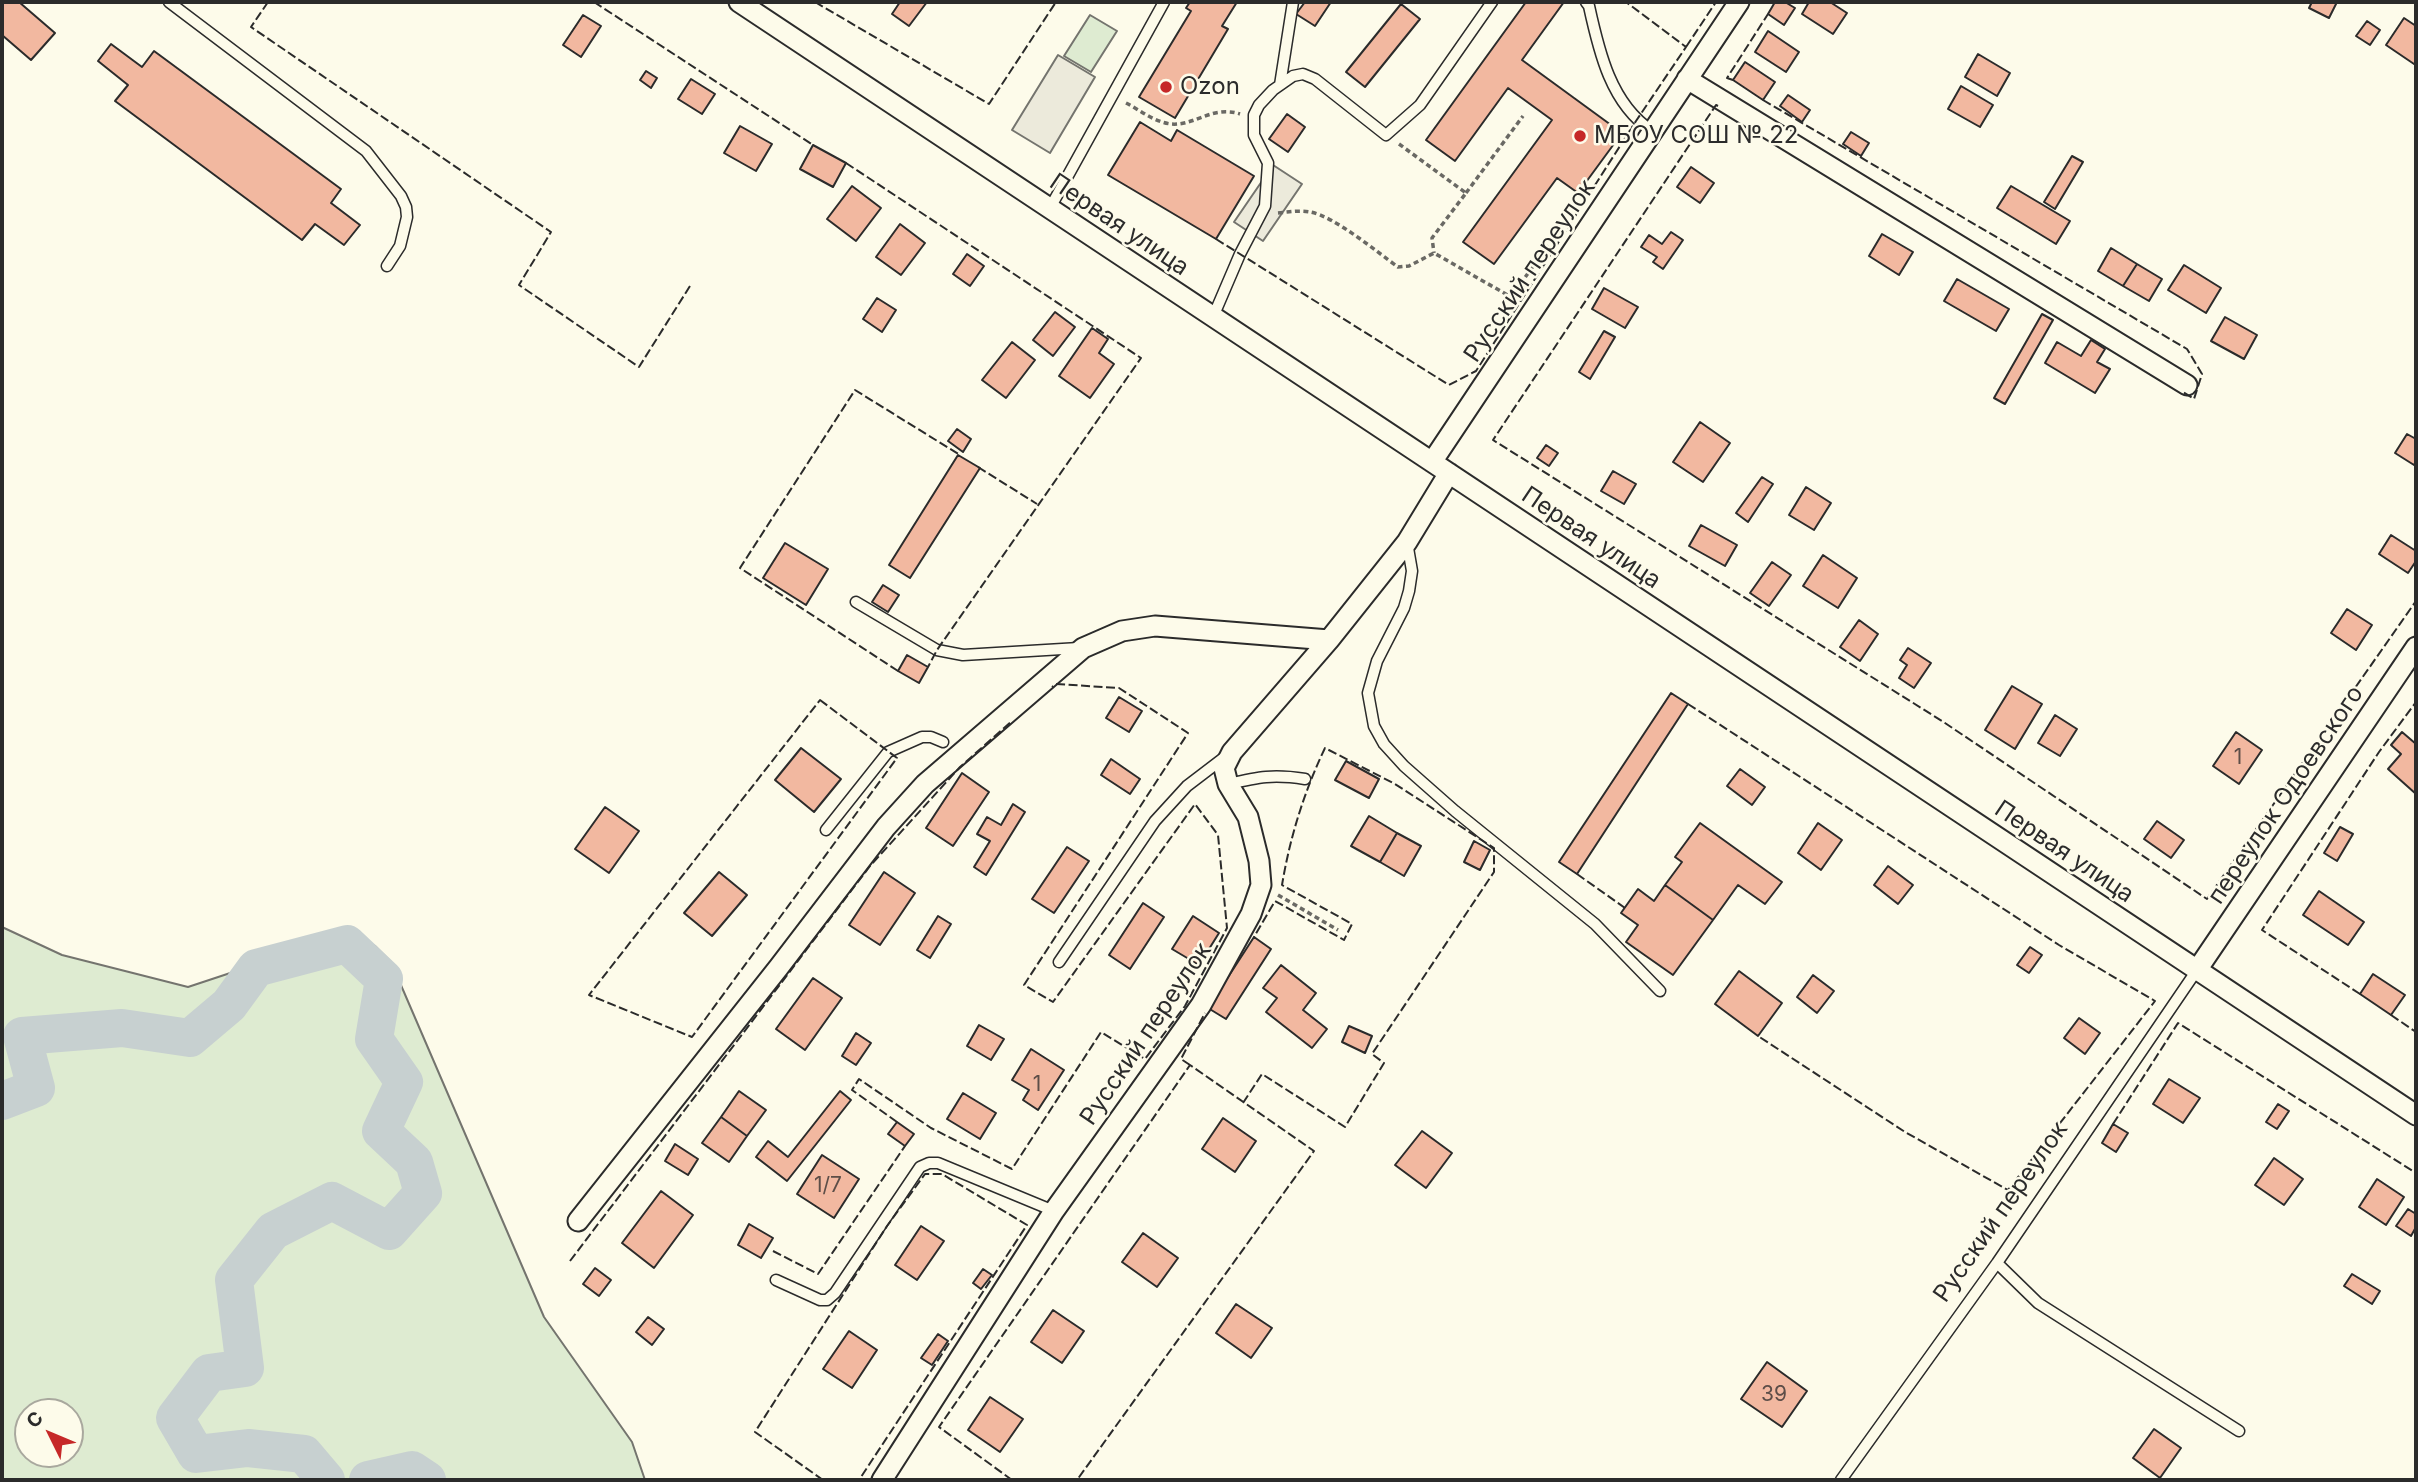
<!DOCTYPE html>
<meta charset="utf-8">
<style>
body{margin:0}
#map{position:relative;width:2418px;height:1482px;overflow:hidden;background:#fdfbea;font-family:Inter,sans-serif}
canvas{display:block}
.frame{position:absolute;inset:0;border:4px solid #2b2b2b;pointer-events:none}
.north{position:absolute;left:14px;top:1398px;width:70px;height:70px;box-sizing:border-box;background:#fdfbea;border:2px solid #a9a89e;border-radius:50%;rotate:313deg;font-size:19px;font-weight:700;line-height:28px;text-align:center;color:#2b2b2b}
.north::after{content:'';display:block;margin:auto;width:24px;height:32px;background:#c62828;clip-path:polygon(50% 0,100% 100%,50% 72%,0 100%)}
</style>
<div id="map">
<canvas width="2418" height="1482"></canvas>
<div class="frame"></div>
<div class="north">С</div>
</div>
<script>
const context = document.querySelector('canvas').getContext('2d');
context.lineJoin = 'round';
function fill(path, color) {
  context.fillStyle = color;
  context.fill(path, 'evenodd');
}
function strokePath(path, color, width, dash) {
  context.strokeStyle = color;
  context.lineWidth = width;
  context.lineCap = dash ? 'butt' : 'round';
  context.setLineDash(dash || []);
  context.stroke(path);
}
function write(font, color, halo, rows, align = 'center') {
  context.font = font + ' Inter,sans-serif';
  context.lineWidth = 5;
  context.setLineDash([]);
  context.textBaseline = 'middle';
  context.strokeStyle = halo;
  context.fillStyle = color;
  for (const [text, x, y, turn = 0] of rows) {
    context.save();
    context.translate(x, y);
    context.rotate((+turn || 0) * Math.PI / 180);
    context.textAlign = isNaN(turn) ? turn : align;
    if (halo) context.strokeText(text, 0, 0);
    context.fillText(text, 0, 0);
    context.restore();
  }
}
const green = new Path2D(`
 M 1090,15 L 1117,31 L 1091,72 L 1064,56 Z
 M 2,927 L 62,955 L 188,987 L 345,935 L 375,946 L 391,962 L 544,1317 L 632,1442 L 645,1480 L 2,1480 ZM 28,1412 L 70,1412 L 70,1454 L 28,1454 Z`);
fill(green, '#deebd1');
strokePath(green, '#74746e', 2);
const parking = new Path2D(`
 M 1058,55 L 1095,77 L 1050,153 L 1012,130 Z
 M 1273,165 L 1302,184 L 1263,241 L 1234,222 Z`);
fill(parking, '#eceadb');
strokePath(parking, '#74746e', 2);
strokePath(new Path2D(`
 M 2,1101 L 36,1088 L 22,1036 L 122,1028 L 190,1038 L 229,1005 L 256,968 L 347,944 L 384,979 L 374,1039 L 404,1082 L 381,1131 L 414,1162 L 423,1193 L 389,1231 L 332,1201 L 273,1231 L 234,1280 L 245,1368 L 209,1373 L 175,1418 L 196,1454 L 248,1448 L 304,1454 L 326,1480
 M 368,1480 L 412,1470 L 427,1480`), '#c7d0d0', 38);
const building = new Path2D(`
 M 2,2 L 19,2 L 55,33 L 31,60 L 2,35 Z
 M 900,2 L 927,2 L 909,26 L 892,14 Z
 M 1190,2 L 1237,2 L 1222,26 L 1228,29 L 1175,118 L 1139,97 L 1191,11 L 1186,8 Z
 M 1305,2 L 1331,2 L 1315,26 L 1296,14 Z
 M 1526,2 L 1564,2 L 1522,60 L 1622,133 L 1578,193 L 1557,178 L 1494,264 L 1463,242 L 1552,120 L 1508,88 L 1455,161 L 1426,140 Z
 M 1775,2 L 1785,2 L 1795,8 L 1784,25 L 1768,14 Z
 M 1809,2 L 1830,2 L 1847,13 L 1833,34 L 1802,14 Z
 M 2312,2 L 2337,2 L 2329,18 L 2309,8 Z
 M 1401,4 L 1420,19 L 1365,87 L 1346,72 Z
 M 583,15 L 601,26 L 581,57 L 563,45 Z
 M 2404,18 L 2416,26 L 2416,62 L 2414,64 L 2386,45 Z
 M 2367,21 L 2380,30 L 2370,45 L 2356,36 Z
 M 1768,31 L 1799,52 L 1786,72 L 1755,52 Z
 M 111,44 L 142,67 L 154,51 L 341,189 L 331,203 L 360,225 L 344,245 L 315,224 L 302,240 L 115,101 L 128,85 L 98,61 Z
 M 1978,54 L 2010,73 L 1997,96 L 1965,77 Z
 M 1745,62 L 1775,82 L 1763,100 L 1733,80 Z
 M 646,71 L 657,78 L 651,88 L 640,80 Z
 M 691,79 L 715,94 L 702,114 L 678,99 Z
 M 1961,86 L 1993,105 L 1980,127 L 1948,109 Z
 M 1788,95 L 1810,110 L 1802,122 L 1780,106 Z
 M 1287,114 L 1305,127 L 1288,152 L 1269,139 Z
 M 1140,122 L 1171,141 L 1177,130 L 1254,176 L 1216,239 L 1108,175 Z
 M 740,126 L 772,144 L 756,171 L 724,153 Z
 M 1851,132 L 1869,143 L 1861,156 L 1843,144 Z
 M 813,145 L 846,163 L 833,187 L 800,169 Z
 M 2072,156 L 2083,162 L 2055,209 L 2044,202 Z
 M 1691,167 L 1714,183 L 1700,203 L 1677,187 Z
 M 852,186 L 881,208 L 856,241 L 827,219 Z
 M 2011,186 L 2070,221 L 2056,244 L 1997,208 Z
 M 900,224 L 925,243 L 901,275 L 876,257 Z
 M 1671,232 L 1683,240 L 1663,269 L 1653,262 L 1657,257 L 1641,247 L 1649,235 L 1662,244 Z
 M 1882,234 L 1913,252 L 1899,275 L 1869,256 Z
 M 2111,248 L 2137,264 L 2123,286 L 2098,271 Z
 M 967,254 L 984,266 L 970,286 L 953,274 Z
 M 2137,264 L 2162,279 L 2149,301 L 2123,286 Z
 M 2184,265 L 2221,288 L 2206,313 L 2168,290 Z
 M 1957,279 L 2009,309 L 1996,331 L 1944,301 Z
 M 1604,288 L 1638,307 L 1625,328 L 1592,309 Z
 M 877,298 L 896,310 L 882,332 L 863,319 Z
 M 1055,312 L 1075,327 L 1053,356 L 1033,340 Z
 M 2042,314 L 2053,320 L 2005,404 L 1994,398 Z
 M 2225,317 L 2257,335 L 2244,359 L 2211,341 Z
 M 1092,328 L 1108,339 L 1099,353 L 1114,364 L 1090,398 L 1059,376 Z
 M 1604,331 L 1615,337 L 1590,379 L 1579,372 Z
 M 2091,340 L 2105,349 L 2097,362 L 2110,369 L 2095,393 L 2045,363 L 2057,342 L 2081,356 Z
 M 1012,342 L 1035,360 L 1006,398 L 982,380 Z
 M 1700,422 L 1730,443 L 1703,482 L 1673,462 Z
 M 957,429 L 971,439 L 963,452 L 948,441 Z
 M 2407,434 L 2416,439 L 2416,462 L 2414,465 L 2395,453 Z
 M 1546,445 L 1558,453 L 1549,466 L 1537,458 Z
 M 958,455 L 980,468 L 910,578 L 889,565 Z
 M 1613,471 L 1636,484 L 1624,504 L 1601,491 Z
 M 1762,477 L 1773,484 L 1748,522 L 1736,513 Z
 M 1806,487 L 1831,503 L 1814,530 L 1789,515 Z
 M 1701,525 L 1737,545 L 1725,566 L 1689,546 Z
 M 2391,535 L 2416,551 L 2416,561 L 2408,573 L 2379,554 Z
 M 785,543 L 828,569 L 806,605 L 763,578 Z
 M 1823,555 L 1857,578 L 1838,608 L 1803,586 Z
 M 1772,562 L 1791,575 L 1769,606 L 1750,593 Z
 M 883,585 L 899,595 L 888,612 L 872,602 Z
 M 2347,609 L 2372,625 L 2356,650 L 2331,633 Z
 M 1859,620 L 1878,634 L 1860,661 L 1840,647 Z
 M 1908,648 L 1931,663 L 1914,688 L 1899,678 L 1907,665 L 1900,660 Z
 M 907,655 L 928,667 L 919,683 L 898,671 Z
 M 2012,686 L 2042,704 L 2015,749 L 1985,730 Z
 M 1671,693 L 1688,704 L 1577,874 L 1559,862 Z
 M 1119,697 L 1142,711 L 1129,732 L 1106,718 Z
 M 2055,715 L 2077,729 L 2060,756 L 2038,743 Z
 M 2236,732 L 2262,750 L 2239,784 L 2213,766 Z
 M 2402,732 L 2416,744 L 2416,794 L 2388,769 L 2401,754 L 2391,745 Z
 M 801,748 L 841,779 L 814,812 L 775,780 Z
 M 1111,759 L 1140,779 L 1130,794 L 1101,775 Z
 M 1346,761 L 1379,779 L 1369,798 L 1335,780 Z
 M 1740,769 L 1765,787 L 1752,805 L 1727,786 Z
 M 962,773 L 989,792 L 953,846 L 926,828 Z
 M 1013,804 L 1025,812 L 986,875 L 974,867 L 990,841 L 977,834 L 987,817 L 1001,825 Z
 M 605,807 L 639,831 L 609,873 L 575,849 Z
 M 1369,816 L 1397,833 L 1380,862 L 1351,846 Z
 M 2157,821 L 2184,840 L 2171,858 L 2144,839 Z
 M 1700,823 L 1782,882 L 1765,904 L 1738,885 L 1713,920 L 1665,885 L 1682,862 L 1675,857 Z
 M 1818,823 L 1842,840 L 1821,870 L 1798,853 Z
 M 2340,827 L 2353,834 L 2337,861 L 2324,853 Z
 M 1397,833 L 1421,846 L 1404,876 L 1380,862 Z
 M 1474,841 L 1490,850 L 1480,870 L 1464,862 Z
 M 1067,847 L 1089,861 L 1054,913 L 1032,899 Z
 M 1888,866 L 1913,885 L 1898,904 L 1874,885 Z
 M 719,872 L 747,895 L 712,936 L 684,913 Z
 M 884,872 L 915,893 L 880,945 L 849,925 Z
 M 1665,885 L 1713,920 L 1673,975 L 1626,942 L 1638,925 L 1621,913 L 1638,889 L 1654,901 Z
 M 2319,891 L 2364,922 L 2348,945 L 2303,915 Z
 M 1143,903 L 1164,917 L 1130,969 L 1109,955 Z
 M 938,916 L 951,924 L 930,958 L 917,950 Z
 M 1193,916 L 1219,933 L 1199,965 L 1172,949 Z
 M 1254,937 L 1271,949 L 1226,1019 L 1208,1008 Z
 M 2030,947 L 2042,955 L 2029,973 L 2017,965 Z
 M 1281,965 L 1316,993 L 1303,1010 L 1327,1029 L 1312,1048 L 1266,1012 L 1277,998 L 1263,988 Z
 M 1739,971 L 1782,1003 L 1758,1036 L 1715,1004 Z
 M 2373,974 L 2405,995 L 2391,1015 L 2360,994 Z
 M 1813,975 L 1834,991 L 1817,1013 L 1797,997 Z
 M 813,978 L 842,998 L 805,1050 L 776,1029 Z
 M 2079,1018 L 2100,1033 L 2085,1054 L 2064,1038 Z
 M 979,1025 L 1004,1039 L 991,1060 L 967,1046 Z
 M 1349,1026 L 1372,1036 L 1365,1053 L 1342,1042 Z
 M 856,1033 L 871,1043 L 856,1065 L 842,1056 Z
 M 1031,1049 L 1064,1070 L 1038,1110 L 1023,1100 L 1029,1090 L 1012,1080 Z
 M 2169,1079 L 2200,1098 L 2183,1123 L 2153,1104 Z
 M 739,1091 L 766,1110 L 747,1136 L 721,1117 Z
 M 840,1091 L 851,1100 L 787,1181 L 756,1157 L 768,1141 L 788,1157 Z
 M 963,1093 L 996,1113 L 980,1139 L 947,1119 Z
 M 2278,1104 L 2289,1111 L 2277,1129 L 2266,1122 Z
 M 721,1117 L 747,1136 L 729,1162 L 702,1143 Z
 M 1223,1118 L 1256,1141 L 1235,1172 L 1202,1149 Z
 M 897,1122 L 914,1134 L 905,1146 L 888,1134 Z
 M 2113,1124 L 2128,1133 L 2116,1152 L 2102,1143 Z
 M 1422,1131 L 1452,1153 L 1426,1188 L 1395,1165 Z
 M 675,1144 L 698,1159 L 688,1175 L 665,1161 Z
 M 822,1155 L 859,1179 L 834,1218 L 797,1194 Z
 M 2274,1158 L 2303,1179 L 2284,1205 L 2255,1185 Z
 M 2377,1179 L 2404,1197 L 2386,1225 L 2359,1207 Z
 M 661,1191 L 693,1215 L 654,1268 L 622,1243 Z
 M 2408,1209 L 2416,1214 L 2416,1227 L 2411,1236 L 2396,1226 Z
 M 749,1224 L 773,1238 L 761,1258 L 738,1245 Z
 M 921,1226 L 944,1241 L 917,1280 L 895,1265 Z
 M 1143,1233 L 1178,1258 L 1157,1287 L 1122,1262 Z
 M 595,1268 L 611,1280 L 599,1296 L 583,1284 Z
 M 983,1269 L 992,1275 L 981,1289 L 973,1283 Z
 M 2352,1274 L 2380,1291 L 2372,1304 L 2344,1286 Z
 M 1236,1304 L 1272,1328 L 1251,1358 L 1216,1333 Z
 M 1053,1310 L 1084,1331 L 1062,1363 L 1031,1342 Z
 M 648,1317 L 664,1329 L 652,1345 L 636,1332 Z
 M 849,1331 L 877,1350 L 852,1388 L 823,1369 Z
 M 938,1334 L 948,1341 L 932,1365 L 921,1358 Z
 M 1767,1362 L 1807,1391 L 1782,1427 L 1741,1399 Z
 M 990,1397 L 1023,1419 L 1000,1452 L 968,1430 Z
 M 2154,1429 L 2181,1448 L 2160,1478 L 2133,1458 Z`);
fill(building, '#f2b8a0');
strokePath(building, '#2b2b2b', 2);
const lane = new Path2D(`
 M 169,2 L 366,151 L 401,196 L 406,207 L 407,217 L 400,246 L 387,266
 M 1586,2 L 1589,6 C 1599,52 1611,104 1652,131
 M 1280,85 L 1293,2
 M 1050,208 L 1164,2
 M 1213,317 L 1240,254 L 1265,206 L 1268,163 L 1254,135 L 1254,115 L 1259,105 L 1273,90 L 1293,76 L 1303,74 L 1315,79 L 1386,135 L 1420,105 L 1492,2
 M 1407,542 L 1412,571 L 1409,591 L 1404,608 L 1377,661 L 1368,693 L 1374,726 L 1384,744 L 1404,766 L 1455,811 L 1595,924 L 1660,991
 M 856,602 L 937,650 L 963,655 L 1079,648
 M 1228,784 C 1259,777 1273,774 1305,779
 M 826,830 L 888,752 L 922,737 L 931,737 L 943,742
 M 1059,962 L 1155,821 L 1187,786 L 1225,757
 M 1997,1263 L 2038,1303 L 2239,1431
 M 776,1280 L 820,1300 L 827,1300 L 835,1293 L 920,1167 L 929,1163 L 938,1163 L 1054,1211
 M 1841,1480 L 1997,1263 L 2197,970`);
const street = new Path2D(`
 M 739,2 L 2416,1115
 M 1687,79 L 2187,385
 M 1432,462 L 1739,2
 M 2197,970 L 2416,647
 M 578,1221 L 779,967 L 886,827 L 925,784 L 1083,648 L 1122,631 L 1155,626 L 1329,640
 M 882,1480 L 1054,1211 L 1201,1005 L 1251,914 L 1261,885 L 1259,861 L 1248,817 L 1228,784 L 1224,768 L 1232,752 L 1329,640 L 1407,542 L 1449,473`);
strokePath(lane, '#2b2b2b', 13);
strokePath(street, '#2b2b2b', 23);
strokePath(new Path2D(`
 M 1126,103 C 1140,110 1154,122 1171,124 C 1195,126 1212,105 1240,114
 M 1399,144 L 1466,193 L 1432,238 L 1434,253
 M 1466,193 L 1523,116
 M 1278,213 C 1289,212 1299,210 1310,212 C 1334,216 1377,252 1398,267 L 1409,266 L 1434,253 L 1511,297 L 1562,226 L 1565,228
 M 1278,895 L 1338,930`), '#6a6964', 3.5, [5, 3.5]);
strokePath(lane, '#fdfbea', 10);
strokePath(street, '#fdfbea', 19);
strokePath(new Path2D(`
 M 268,2 L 251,27 L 551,232 L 519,285 L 639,367 L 690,286
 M 594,2 L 813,145
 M 815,2 L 989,104 L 1056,2
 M 1686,47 L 1716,2
 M 1733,80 L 1727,78 L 1768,14
 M 1763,100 L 2187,349 L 2202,374 L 2194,399 L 2183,392
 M 1718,106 L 1716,105 L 1493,440 L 1942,721 L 2207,899 L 2416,601
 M 846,163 L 1141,358 L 937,650 L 928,667
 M 1216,239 L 1449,385 L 1476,371 L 1636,121 L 1686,47 L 1626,2
 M 978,467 L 1037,504
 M 898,671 L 740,568 L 855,390 L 960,455
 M 820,700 L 897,758 L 692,1037 L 589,995 Z
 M 1688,704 L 2059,945 L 2155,1001 L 2008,1190 L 1905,1132 L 1758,1036
 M 1577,874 L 1625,908
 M 2360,994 L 2262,930 L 2379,752 L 2416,702
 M 2391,1015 L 2416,1032
 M 1190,1065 L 1181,1059 L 1205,1013
 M 1243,1103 L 1262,1074 L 1345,1127 L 1384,1063 L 1372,1054 L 1494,872 L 1494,848 L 1395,784 L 1325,748 C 1304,792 1290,837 1282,885 L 1352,924 L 1344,940 L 1275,901 L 1254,937
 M 897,1122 L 852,1090 L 859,1079 L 931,1128 L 1012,1169 L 1101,1032 L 1145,1059 L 1185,1006 L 1227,928 L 1218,835 L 1195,804 L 1053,1002 L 1024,985 L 1188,733 L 1119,688 L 1056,684 L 1052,687
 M 2113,1124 L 2178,1023 L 2416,1173
 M 773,1251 L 818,1274 L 905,1146
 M 570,1261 L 870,866 L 960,767 L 1012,721
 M 823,1480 L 755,1432 L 887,1226 L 925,1174 L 942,1174 L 1027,1225 L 859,1480
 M 1012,1480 L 939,1427 L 1190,1065 L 1314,1151 L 1077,1480`), '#2b2b2b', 2, [9, 3.5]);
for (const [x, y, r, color] of [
 [1166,87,7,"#c62828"],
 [1580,136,7,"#c62828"]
]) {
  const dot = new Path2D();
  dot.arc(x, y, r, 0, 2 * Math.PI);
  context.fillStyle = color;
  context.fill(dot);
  strokePath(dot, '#fdfbea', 2.5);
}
write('21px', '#5d4e48', null, [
 ["1",2238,758],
 ["1",1037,1085],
 ["1/7",828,1186],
 ["39",1774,1395]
]);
write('24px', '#2b2b2b', '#fdfbea', [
 ["Ozon",1180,87],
 ["МБОУ СОШ № 22",1594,136]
], 'left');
write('24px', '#2b2b2b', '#fdfbea', [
 ["Первая улица",1119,225,34],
 ["Русский переулок",1530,271,-56],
 ["Первая улица",1591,538,34],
 ["переулок Одоевского",2286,795,-56],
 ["Первая улица",2064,852,34],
 ["Русский переулок",1146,1034,-56],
 ["Русский переулок",2001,1212,-55]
]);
</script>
